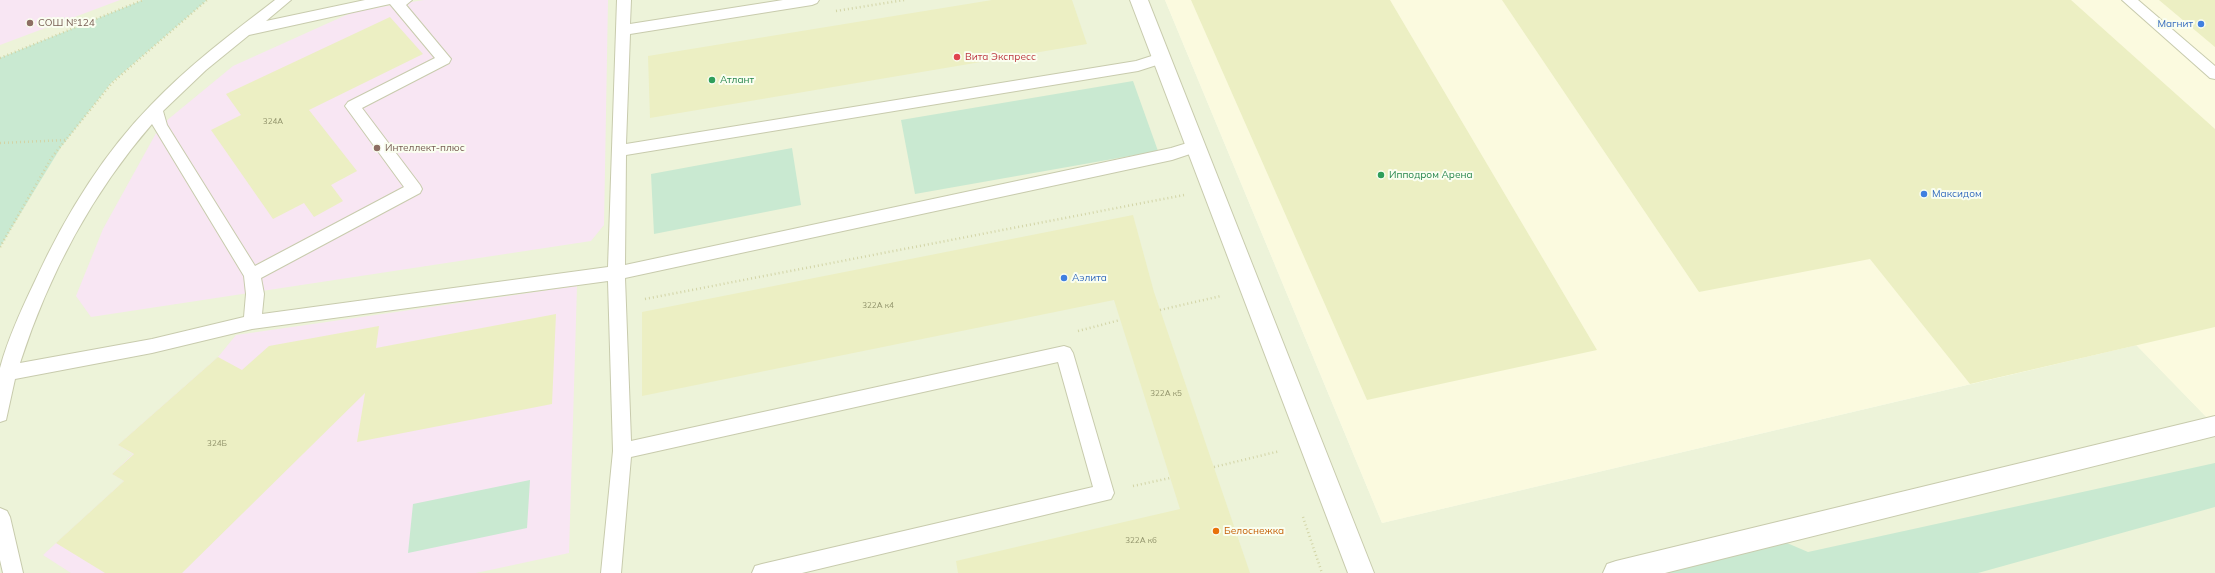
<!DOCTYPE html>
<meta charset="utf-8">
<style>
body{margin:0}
canvas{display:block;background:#f6fbea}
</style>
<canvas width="2215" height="573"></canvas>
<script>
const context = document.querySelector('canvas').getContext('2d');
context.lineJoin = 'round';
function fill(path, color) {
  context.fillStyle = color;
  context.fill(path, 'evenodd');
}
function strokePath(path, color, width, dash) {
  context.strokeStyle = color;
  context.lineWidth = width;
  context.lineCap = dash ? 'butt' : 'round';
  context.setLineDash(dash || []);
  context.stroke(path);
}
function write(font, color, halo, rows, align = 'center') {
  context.font = font + ' Mulish,sans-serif';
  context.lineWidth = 4;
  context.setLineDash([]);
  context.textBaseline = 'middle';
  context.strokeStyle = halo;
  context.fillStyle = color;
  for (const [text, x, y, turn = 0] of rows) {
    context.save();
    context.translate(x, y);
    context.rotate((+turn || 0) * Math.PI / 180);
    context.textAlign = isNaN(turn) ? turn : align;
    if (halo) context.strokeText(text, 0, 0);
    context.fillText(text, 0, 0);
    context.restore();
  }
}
fill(new Path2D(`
 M 0,0 L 1165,0 L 1382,523 L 2137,345 L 2215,426 L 2215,573 L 0,573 Z`), '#edf3d9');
fill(new Path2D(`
 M 1165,0 L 2215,0 L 2215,426 L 2136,345 L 1382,523 Z`), '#fbfadf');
fill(new Path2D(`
 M 0,0 L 120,0 L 0,45 Z
 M 424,0 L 608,0 L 604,225 L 591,241 L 91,317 L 76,296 L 103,229 L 160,126 L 233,66 L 355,11 Z
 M 577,286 L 569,553 L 476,573 L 71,573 L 43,555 L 124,481 L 112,474 L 133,454 L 118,445 L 218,357 L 236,335 Z`), '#f8e6f3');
fill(new Path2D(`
 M 143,0 L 207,0 L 111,83 L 61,147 L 0,247 L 0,58 Z
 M 1133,81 L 1158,151 L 915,194 L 901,120 Z
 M 792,148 L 801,205 L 654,234 L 651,174 Z
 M 2215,463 L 2215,507 L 1978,573 L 1633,573 L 1752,528 L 1808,552 Z
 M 530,480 L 527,528 L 408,553 L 413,504 Z`), '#c9e9d1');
fill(new Path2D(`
 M 992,0 L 1072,0 L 1087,44 L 650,118 L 648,56 Z
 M 1191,0 L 1390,0 L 1597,350 L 1367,400 Z
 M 1502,0 L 2071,0 L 2215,129 L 2215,327 L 1970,384 L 1870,259 L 1699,292 Z
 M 2159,0 L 2215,0 L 2215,47 Z
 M 390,17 L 423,54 L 309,110 L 357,171 L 331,185 L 343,201 L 314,217 L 304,203 L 273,219 L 211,130 L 241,115 L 226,94 Z
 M 1133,215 L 1154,292 L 1250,573 L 958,573 L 956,561 L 1180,509 L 1114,300 L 642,396 L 642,312 Z
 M 556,314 L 552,404 L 357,442 L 365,393 L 182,573 L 105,573 L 56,543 L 124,481 L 112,474 L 134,454 L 118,445 L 218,357 L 242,370 L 269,346 L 379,326 L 376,348 Z`), '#ecefc3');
const lane = new Path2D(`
 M 275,0 L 291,0 L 266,21 L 365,0 L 412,0 L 406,5 L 451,59 L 449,63 L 362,108 L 420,185 L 422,189 L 420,193 L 261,278 L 264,294 L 262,314 L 608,267 L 617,0 L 631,0 L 630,24 L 783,0 L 819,0 L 817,3 L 812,5 L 630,34 L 626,144 L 1136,61 L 1161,53 L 1166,54 L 1168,58 L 1166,62 L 1138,71 L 626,155 L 625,265 L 1171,148 L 1197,140 L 1202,142 L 1205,146 L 1202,150 L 1172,160 L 625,278 L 631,441 L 1064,346 L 1070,348 L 1073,353 L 1114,493 L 1111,499 L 802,573 L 752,573 L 755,566 L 762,564 L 1093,487 L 1058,362 L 631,457 L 621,573 L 601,573 L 613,451 L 608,281 L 252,329 L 152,353 L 15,379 L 6,420 L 0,422 C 0,405 0,384 0,368 C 8,338 22,308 35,281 C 64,218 102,155 151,105 C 188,66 232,33 275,0 ZM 390,4 L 435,58 L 348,102 L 345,106 L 404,187 L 255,266 L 167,125 L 163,111 L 206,70 L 249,35 ZM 152,124 L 244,276 L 246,294 L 244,317 L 152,339 L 20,363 C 48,276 92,193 152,124 Z
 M 2122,0 L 2138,0 L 2215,66 L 2215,79 L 2210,78 Z
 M 0,508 L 7,511 L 10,517 L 23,573 L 3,573 L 0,560 Z`);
const street = new Path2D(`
 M 1130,0 L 1148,0 L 1374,573 L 1348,573 Z
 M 2215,416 L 2215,436 L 1665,573 L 1603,573 L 1607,564 L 1616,561 Z`);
strokePath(lane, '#c8cbad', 2);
strokePath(street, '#c8cbad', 2);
strokePath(new Path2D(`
 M 836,11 L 904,0
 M 0,58 L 143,0
 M 0,143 L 66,140
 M 0,247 L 52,157 L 112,83 L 207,0
 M 645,299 L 1184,195
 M 1160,310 L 1221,296
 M 1078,331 L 1120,320
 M 1214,467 L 1280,451
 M 1133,486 L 1170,478
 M 1303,517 L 1322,573`), '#d2d4a6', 2.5, [1, 3]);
fill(lane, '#fff');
fill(street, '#fff');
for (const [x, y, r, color] of [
 [30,23,4,"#8d6e63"],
 [2201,24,4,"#3f7fe0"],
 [957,57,4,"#e0444e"],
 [712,80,4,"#2e9e5b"],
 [377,148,4,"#8d6e63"],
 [1381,175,4,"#2e9e5b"],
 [1924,194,4,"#3f7fe0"],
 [1064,278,4,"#3f7fe0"],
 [1216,531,4,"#e8710a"]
]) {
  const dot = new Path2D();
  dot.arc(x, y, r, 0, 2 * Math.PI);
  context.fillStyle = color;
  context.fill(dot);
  strokePath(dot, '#fafef0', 1.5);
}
write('8px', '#92946c', null, [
 ["324А",273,122],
 ["322А к4",878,306],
 ["322А к5",1166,394],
 ["324Б",217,444],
 ["322А к6",1141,541]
]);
write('10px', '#785e54', '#fafef0', [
 ["СОШ №124",38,23],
 ["Интеллект-плюс",385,148]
], 'left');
write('10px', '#366cbe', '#fafef0', [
 ["Магнит",2193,24,"right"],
 ["Максидом",1932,194],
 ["Аэлита",1072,278]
], 'left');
write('10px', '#be3a42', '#fafef0', [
 ["Вита Экспресс",965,57]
], 'left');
write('10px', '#27864d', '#fafef0', [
 ["Атлант",720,80],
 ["Ипподром Арена",1389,175]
], 'left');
write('10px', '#c56008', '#fafef0', [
 ["Белоснежка",1224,531]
], 'left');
</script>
